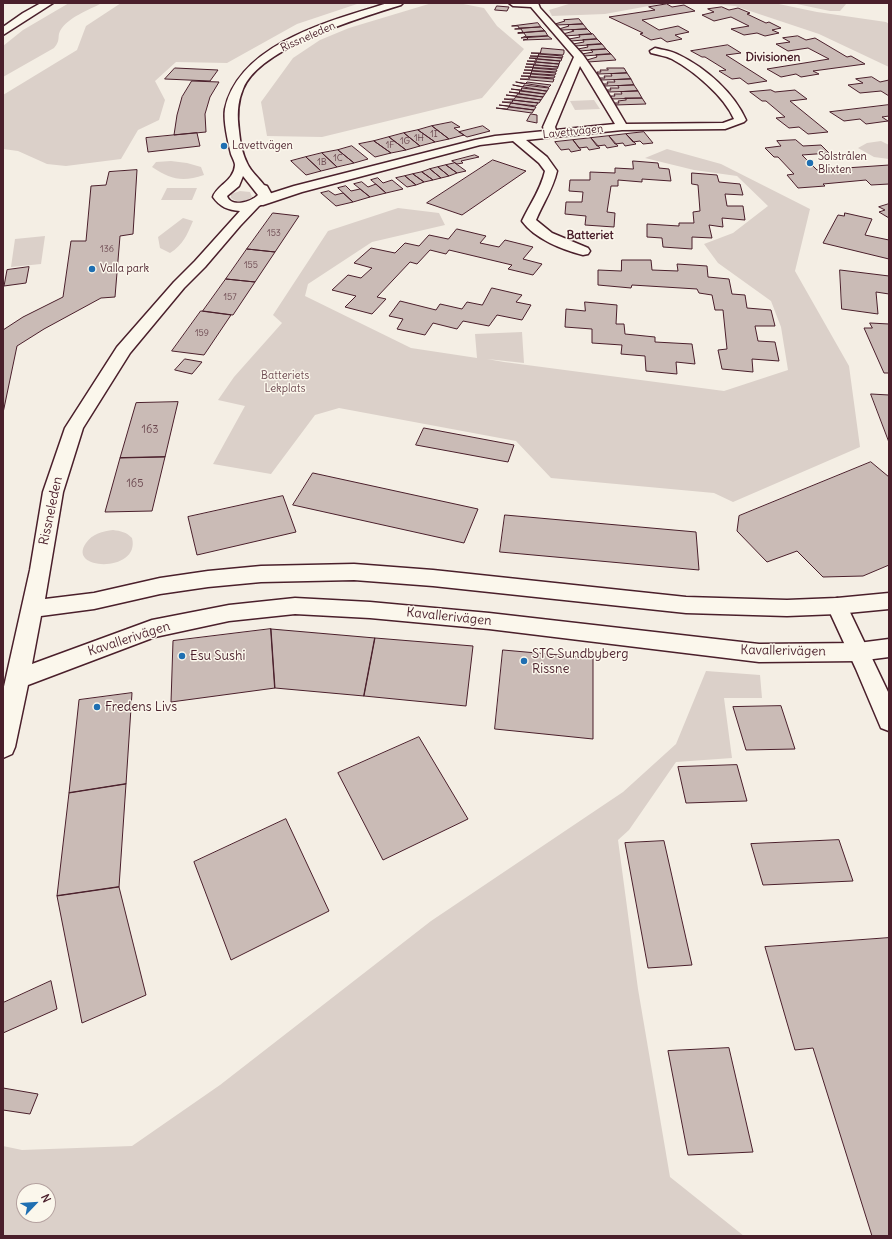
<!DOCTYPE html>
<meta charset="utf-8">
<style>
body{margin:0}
#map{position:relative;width:892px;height:1239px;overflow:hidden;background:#f4eee4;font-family:Delius,sans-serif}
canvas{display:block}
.frame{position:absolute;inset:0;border:4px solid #4a1f2b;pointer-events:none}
.north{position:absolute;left:16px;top:1183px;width:40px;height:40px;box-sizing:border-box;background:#fbf7ec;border:1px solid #b4a19f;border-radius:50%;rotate:65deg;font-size:11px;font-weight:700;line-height:16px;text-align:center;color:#4a1f2b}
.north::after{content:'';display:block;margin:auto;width:14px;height:18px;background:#1f6fb2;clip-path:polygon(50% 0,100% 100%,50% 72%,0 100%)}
</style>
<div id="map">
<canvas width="892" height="1239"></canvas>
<div class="frame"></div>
<div class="north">N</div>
</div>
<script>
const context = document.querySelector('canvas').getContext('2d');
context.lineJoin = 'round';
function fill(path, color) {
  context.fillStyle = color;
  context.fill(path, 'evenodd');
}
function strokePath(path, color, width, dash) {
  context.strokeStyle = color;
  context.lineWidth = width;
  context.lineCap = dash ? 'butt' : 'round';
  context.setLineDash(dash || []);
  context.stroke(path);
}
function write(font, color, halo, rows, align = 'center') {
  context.font = font + ' Delius,sans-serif';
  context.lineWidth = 3;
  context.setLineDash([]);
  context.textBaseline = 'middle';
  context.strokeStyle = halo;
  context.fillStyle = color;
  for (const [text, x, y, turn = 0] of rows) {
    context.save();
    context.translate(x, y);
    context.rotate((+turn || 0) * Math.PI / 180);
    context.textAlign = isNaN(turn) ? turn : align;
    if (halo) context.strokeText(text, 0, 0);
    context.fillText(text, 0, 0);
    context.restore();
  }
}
fill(new Path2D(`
 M 69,3 L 102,3 C 89,10 68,17 60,31 C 57,37 61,40 54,48 L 3,77 L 3,46 L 23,30 Z
 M 121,3 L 360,3 L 297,24 L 227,63 L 176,62 L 155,81 L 165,100 L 159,120 L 138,130 L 121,159 L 66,166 L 47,164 L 18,151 L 3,149 L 3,95 L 77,50 L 86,26 Z
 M 432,3 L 458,3 L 484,8 L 497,26 L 524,49 L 482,98 L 322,137 L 267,136 L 261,102 L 293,58 L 320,40 L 349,28 Z
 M 572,3 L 665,3 L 605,14 L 552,16 L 549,10 Z
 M 700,3 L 774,3 L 817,12 L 886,22 L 889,24 L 889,67 L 819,34 L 735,6 Z
 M 792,3 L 847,3 L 840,11 L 830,11 Z
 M 594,100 L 600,109 L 575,110 L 570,101 Z
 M 881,141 L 889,145 L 889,159 L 874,157 L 858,148 L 867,143 Z
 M 667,149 L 721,164 L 810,209 L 795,271 L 849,366 L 860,447 L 733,502 L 714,493 L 551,478 L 516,441 L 339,408 L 315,415 L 271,474 L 213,464 L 245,406 L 218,400 L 234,377 L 282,323 L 273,315 L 328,231 L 398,208 L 439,213 L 445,225 L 372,242 L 308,284 L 305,296 L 411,348 L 477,358 L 475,334 L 522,332 L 524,363 L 487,359 L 504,362 L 724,391 L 788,370 L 781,327 L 771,301 L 718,263 L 704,244 L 733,233 L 768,206 L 737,176 L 694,170 L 645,158 Z
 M 171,161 L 187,163 L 201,167 L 204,175 C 183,182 171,180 152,167 L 156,162 Z
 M 167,188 L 197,188 L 192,200 L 161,200 Z
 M 240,191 L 250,192 L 252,197 C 246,202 237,203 231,198 L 231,194 Z
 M 183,218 L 193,221 C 187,235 183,245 170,253 L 160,248 L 158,237 Z
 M 45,236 L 41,264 L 11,267 L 15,239 Z
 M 113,530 C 121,531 126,532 132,538 C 141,573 66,571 86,543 C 92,534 103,531 113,530 Z
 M 706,671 L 760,675 L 762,698 L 724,698 L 732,758 L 676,762 L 629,830 L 618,840 L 638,989 L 670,1177 L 744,1236 L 3,1236 L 3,1146 L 22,1150 L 132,1146 L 220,1085 L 431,921 L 623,792 L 676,744 ZM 24,1191 L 48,1191 L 48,1215 L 24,1215 Z`), '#dbd0c9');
const building = new Path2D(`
 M 667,4 L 672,7 L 684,5 L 695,11 L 642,20 L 659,30 L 678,26 L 689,32 L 675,35 L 682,39 L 667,42 L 661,38 L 651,40 L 640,34 L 643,33 L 609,17 L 655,10 L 649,7 Z
 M 497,6 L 509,7 L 507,11 L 495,10 Z
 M 722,7 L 729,10 L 738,8 L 750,13 L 747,14 L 766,23 L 769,22 L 781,28 L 772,30 L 779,33 L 765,36 L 757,33 L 744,35 L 731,29 L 749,26 L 731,17 L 714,21 L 702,15 L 714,12 L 708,9 Z
 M 579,19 L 583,24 L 556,25 L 555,24 L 565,21 L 564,20 Z
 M 538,23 L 541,27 L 519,28 L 518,26 L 512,26 Z
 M 583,24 L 587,29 L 561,30 L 559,29 L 569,26 L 568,25 Z
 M 541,27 L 545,31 L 518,33 L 523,32 L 521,29 L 515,29 Z
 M 587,29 L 592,34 L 565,36 L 563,34 L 574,31 L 572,30 Z
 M 545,31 L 548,36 L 521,38 L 526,36 L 524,33 L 518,33 Z
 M 593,34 L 597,39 L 571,41 L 569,39 L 580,37 L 579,35 Z
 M 548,36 L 552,39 L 523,40 L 528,39 L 526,37 Z
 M 798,36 L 806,40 L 815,38 L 847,57 L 851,56 L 865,64 L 813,71 L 819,74 L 801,77 L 796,74 L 781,77 L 767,69 L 829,59 L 808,48 L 788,51 L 776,44 L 790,42 L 783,38 Z
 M 597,39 L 602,44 L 575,46 L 573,44 L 584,42 L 583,40 Z
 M 602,44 L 606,49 L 579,51 L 578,49 L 588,47 L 587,45 Z
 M 728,45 L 741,53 L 726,55 L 767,81 L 748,84 L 740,78 L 732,79 L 719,71 L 726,70 L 705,57 L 702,57 L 691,51 Z
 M 542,48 L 564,50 L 564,53 L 563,55 L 531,53 L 540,53 Z
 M 606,49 L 611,54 L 584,56 L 582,54 L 593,52 L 591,50 Z
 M 539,54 L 563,56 L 562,58 L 530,56 L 538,56 Z
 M 611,54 L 616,60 L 588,62 L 587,60 L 597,57 L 596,55 Z
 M 538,56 L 562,58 L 561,61 L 529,58 L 537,58 Z
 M 536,59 L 560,61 L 559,64 L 527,61 L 536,61 Z
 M 535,62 L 559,64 L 558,67 L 526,64 L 535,64 Z
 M 534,65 L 558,67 L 557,69 L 525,67 L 533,67 Z
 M 175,68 L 218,70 L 210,81 L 165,79 Z
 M 533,68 L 557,70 L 556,72 L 524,70 L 532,70 Z
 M 607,68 L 624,68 L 627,73 L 598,74 L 597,72 L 601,72 L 600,70 L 608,70 Z
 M 532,71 L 556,73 L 555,75 L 523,73 L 531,73 Z
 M 627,73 L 631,79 L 601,80 L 600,78 L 605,78 L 604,76 L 612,76 L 611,74 Z
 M 531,74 L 555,76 L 554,78 L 521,76 L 530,76 Z
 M 529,77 L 554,79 L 553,82 L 520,79 L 529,79 Z
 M 872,77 L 880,82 L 889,80 L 889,96 L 881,91 L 860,93 L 848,85 L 863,83 L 856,79 Z
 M 631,79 L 634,85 L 605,86 L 603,84 L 608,84 L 607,82 L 615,82 L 614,80 Z
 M 192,81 L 219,82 L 210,97 L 205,114 L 206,132 L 174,135 L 177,115 L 182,97 Z
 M 516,82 L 525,84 L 527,82 L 551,85 L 549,87 Z
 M 513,85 L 523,87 L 524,85 L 549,88 L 547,91 Z
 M 634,85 L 638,91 L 608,92 L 607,90 L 611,90 L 610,88 L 619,88 L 618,86 Z
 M 522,88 L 547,91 L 545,94 L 511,89 L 521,90 Z
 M 771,90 L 775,92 L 795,90 L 807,99 L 790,101 L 828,132 L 808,134 L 799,127 L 789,128 L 776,118 L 785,117 L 766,101 L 762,101 L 750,92 Z
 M 520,91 L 545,94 L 543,97 L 509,92 L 519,93 Z
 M 638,91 L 642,98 L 612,99 L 611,96 L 615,96 L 614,94 L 622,94 L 621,92 Z
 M 518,94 L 543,97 L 541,100 L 506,95 L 516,96 Z
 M 516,97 L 541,100 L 539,103 L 504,99 L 514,99 Z
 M 625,98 L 642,98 L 646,104 L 615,105 L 614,103 L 619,103 L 618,101 L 626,100 Z
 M 513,100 L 538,103 L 536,106 L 502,102 L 512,102 Z
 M 511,103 L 536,107 L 534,110 L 499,105 L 509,106 Z
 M 889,105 L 889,116 L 882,117 L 888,121 L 866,124 L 860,119 L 844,121 L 830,112 Z
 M 509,107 L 534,110 L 532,113 L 496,108 L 507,109 Z
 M 531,114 L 537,115 L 537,123 L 527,121 Z
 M 452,122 L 460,127 L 454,128 L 464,135 L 449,139 L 432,126 Z
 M 432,126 L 449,139 L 435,142 L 418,130 Z
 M 483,126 L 490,131 L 467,137 L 459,132 Z
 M 418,130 L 435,142 L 420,146 L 404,133 Z
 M 644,132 L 653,143 L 643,144 L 640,141 L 633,142 L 626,134 Z
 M 197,133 L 200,146 L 148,152 L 146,138 Z
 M 404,133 L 420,146 L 406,150 L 389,137 Z
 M 626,134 L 636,144 L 625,146 L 623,143 L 615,144 L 609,136 Z
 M 609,136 L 618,146 L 607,148 L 605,145 L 597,146 L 591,138 Z
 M 389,137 L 406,150 L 391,153 L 374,141 Z
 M 591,138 L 600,148 L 589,150 L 587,147 L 579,148 L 573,140 Z
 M 573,140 L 581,150 L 571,152 L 569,149 L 561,150 L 555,142 Z
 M 796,140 L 803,146 L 821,145 L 829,153 L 802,155 L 817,170 L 889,165 L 889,184 L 871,185 L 866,180 L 823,184 L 825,186 L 798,188 L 787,175 L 794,174 L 778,157 L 774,157 L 765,148 L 781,146 L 777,141 Z
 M 374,141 L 391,153 L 375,157 L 359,144 Z
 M 352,146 L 368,159 L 354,163 L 338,150 Z
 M 338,150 L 354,163 L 337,167 L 322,153 Z
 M 322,153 L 337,167 L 321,171 L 306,157 Z
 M 475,155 L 479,157 L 461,161 L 463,163 L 457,164 L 452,161 Z
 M 306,157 L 321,171 L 306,175 L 291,161 Z
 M 493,160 L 526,171 L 462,215 L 427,203 Z
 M 633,161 L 658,163 L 659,168 L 669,169 L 671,181 L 642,179 L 642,182 L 618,180 L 618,186 L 611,186 L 607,212 L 615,213 L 614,227 L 585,225 L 586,216 L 565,214 L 566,202 L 582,202 L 583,192 L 569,191 L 570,180 L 590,180 L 590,172 L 615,173 L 615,168 L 633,169 Z
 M 455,163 L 466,171 L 457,173 L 446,165 Z
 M 446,165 L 457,173 L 449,176 L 438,167 Z
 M 438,167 L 449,176 L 441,178 L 430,169 Z
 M 430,169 L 441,178 L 433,180 L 422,172 Z
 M 137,170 L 133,234 L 120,236 L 115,297 L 101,298 L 44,329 L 17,346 L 3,413 L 3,330 L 23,317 L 63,297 L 71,241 L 86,241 L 91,186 L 106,185 L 109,172 Z
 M 422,172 L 433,180 L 424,182 L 413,174 Z
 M 692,173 L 717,175 L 719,182 L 740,184 L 743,195 L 725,194 L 727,206 L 743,206 L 745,220 L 722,218 L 723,227 L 709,225 L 712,238 L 692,237 L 692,249 L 663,247 L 662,238 L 647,237 L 647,224 L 679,226 L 679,223 L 694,223 L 693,212 L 700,211 L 698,185 L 692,184 Z
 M 413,174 L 424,182 L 416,185 L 405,176 Z
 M 405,176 L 416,185 L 407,187 L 396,178 Z
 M 378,178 L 383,183 L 392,180 L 403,189 L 386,193 L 371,180 Z
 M 362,182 L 368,187 L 376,184 L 386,193 L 370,197 L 354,184 Z
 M 346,186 L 351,191 L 360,189 L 370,197 L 353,202 L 338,188 Z
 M 329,191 L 335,195 L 343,193 L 353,202 L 336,206 L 321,193 Z
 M 889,204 L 889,218 L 879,212 L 885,210 L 879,207 Z
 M 273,213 L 299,216 L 275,252 L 247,249 Z
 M 845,213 L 872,219 L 865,235 L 889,240 L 889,259 L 823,243 L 838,215 L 844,216 Z
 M 457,229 L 486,236 L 480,243 L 499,247 L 505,240 L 533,247 L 523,259 L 542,264 L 533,275 L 508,269 L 512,265 L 449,250 L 446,254 L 430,250 L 417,264 L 410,262 L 377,297 L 386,299 L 372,314 L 345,307 L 356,296 L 332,290 L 348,275 L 361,278 L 372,268 L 354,263 L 371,248 L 395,253 L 405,243 L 419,246 L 429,235 L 448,239 Z
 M 247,249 L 275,252 L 255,282 L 226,279 Z
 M 622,260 L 651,260 L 652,270 L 678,271 L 677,264 L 707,266 L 708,277 L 729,279 L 732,294 L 745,295 L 747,308 L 771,310 L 775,326 L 755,326 L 758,341 L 775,342 L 779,361 L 752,359 L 753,372 L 722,369 L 718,350 L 727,349 L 723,310 L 715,310 L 712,295 L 699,293 L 697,289 L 632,285 L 631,288 L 598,285 L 598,270 L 621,271 Z
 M 29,267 L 26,283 L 4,286 L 7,270 Z
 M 840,270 L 889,276 L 889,294 L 876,292 L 878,314 L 842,309 Z
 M 226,279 L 255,282 L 233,315 L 203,311 Z
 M 492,288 L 522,295 L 516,302 L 531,305 L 522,320 L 497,315 L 489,326 L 463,321 L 457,329 L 433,323 L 425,335 L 397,329 L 403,319 L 389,316 L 400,301 L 436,310 L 440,304 L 462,309 L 467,302 L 482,305 Z
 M 585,302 L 617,305 L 616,324 L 624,324 L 625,334 L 655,337 L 655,342 L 692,344 L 695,364 L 676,362 L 677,374 L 646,371 L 645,356 L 621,354 L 622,345 L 592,343 L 592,329 L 565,327 L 566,309 L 585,311 Z
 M 201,311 L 231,315 L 204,355 L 172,351 Z
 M 870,323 L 889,324 L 889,373 L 884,373 L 864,328 L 872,328 Z
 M 185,359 L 202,362 L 192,374 L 175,370 Z
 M 871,394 L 889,395 L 889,442 Z
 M 178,402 L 165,457 L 120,458 L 136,403 Z
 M 424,428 L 514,445 L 508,462 L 416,445 Z
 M 165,457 L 152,511 L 105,512 L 120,458 Z
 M 871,462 L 889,477 L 889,565 L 863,576 L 823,577 L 797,551 L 767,562 L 737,531 L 739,516 Z
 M 313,473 L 478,509 L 464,543 L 293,505 Z
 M 283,496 L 296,532 L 197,555 L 188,517 Z
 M 505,515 L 696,532 L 699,570 L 500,552 Z
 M 271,629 L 375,638 L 364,696 L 275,688 Z
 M 271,629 L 275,688 L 171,702 L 173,641 Z
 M 375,638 L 473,646 L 466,706 L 364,696 Z
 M 503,650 L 593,658 L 593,739 L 495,729 Z
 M 132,693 L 126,784 L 69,793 L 79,700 Z
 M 781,706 L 795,749 L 746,750 L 733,707 Z
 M 419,737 L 468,819 L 383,860 L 338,773 Z
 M 737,765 L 747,801 L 686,803 L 678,767 Z
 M 126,784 L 119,887 L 57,896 L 69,793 Z
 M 286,819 L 329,911 L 231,960 L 194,862 Z
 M 839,840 L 853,881 L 763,885 L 751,844 Z
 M 664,841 L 692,965 L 648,968 L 625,843 Z
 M 119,887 L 146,995 L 82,1023 L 57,896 Z
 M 889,938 L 889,1236 L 872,1236 L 813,1048 L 795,1050 L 765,947 Z
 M 51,981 L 57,1009 L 3,1033 L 3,1003 Z
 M 729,1048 L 753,1152 L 688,1155 L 668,1051 Z
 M 3,1088 L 38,1094 L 30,1114 L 3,1110 Z`);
fill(building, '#cabbb6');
strokePath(building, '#4a1f2b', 1);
const street = new Path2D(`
 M 509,3 L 538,3 L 540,8 L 583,55 L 597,75 L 626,124 L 723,123 L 734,119 C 724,96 694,71 672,59 C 666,56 658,55 651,53 L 650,51 L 655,48 C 663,50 672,51 679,55 C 706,68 734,93 746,120 L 744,122 L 725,129 L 622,130 L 526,140 L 547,157 L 557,171 C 553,189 543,203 536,220 L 552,233 L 588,248 L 590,251 L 588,254 L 583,255 C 563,250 535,239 522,221 C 530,204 541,189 545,171 L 539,163 L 513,141 L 480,145 L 302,192 L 263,205 L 253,205 L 252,202 L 253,199 L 294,186 L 475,140 L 495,136 L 545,131 L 543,127 L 574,57 L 531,7 L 513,6 ZM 580,66 L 615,124 L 556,130 L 555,127 Z
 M 837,598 L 844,600 L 847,606 L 889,694 L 889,731 L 881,728 L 856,669 L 827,606 L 830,600 Z`);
const secondary = new Path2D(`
 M 388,3 L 403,3 L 401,5 C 360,18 260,47 243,89 C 237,103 237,116 239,131 C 240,142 242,153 247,163 C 251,172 259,178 264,185 L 267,186 L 272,195 L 266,202 L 259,206 L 240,226 L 205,267 L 184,288 L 130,353 L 83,428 L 63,492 L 45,599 L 94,593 L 160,578 L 208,571 L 261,566 L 354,564 L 433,570 L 686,597 L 787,600 L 837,598 L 889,593 L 889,609 L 837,614 L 787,616 L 686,613 L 433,586 L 354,580 L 261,582 L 208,587 L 160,594 L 94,609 L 41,616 L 32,664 L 152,620 L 229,605 L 295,598 L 370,602 L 489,613 L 759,644 L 858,643 L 889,639 L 889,657 L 858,661 L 759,662 L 489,629 L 370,618 L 295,614 L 229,621 L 155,637 L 28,685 L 15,747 L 12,754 L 3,758 L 3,691 L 30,570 L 43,492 L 65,428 L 117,347 L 174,282 L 195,261 L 240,211 C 228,210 220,207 213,197 C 217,185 234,181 235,165 C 235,162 232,157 231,154 C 228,142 223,120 225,109 C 239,43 333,20 388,3 ZM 243,176 L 258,195 C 251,202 231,208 227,196 L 239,186 Z`);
const primary = new Path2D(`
 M 41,3 L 53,3 L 3,35 L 3,27 L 23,13 Z`);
strokePath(street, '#4a1f2b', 3);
strokePath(secondary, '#4a1f2b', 3);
strokePath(primary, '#4a1f2b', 3);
fill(street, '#fbf7ec');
fill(secondary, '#fbf7ec');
fill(primary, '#fbf7ec');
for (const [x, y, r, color] of [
 [224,146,4,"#1f6fb2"],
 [810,163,4,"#1f6fb2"],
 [92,269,4,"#1f6fb2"],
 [182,656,4,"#1f6fb2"],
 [524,661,4,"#1f6fb2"],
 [97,707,4,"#1f6fb2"]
]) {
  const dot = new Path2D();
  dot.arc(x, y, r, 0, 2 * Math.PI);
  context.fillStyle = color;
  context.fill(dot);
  strokePath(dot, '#fbf7ec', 1.5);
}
write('9px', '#6a464e', null, [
 ["1I",434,134],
 ["1H",419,138],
 ["1G",405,141],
 ["1F",390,145],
 ["1C",338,158],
 ["1B",322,162],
 ["153",274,233],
 ["136",107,249],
 ["155",251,265],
 ["157",230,297],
 ["159",202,333]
]);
write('11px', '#4a1f2b', '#fbf7ec', [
 ["Rissneleden",308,37,-24],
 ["Lavettvägen",573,132,-6]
]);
write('11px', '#4a1f2b', '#fbf7ec', [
 ["Lavettvägen",232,146],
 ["Solstrålen",818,157],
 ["Blixten",818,170],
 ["Valla park",100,269]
], 'left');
write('11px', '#6e4b52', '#fbf7ec', [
 ["Batteriets",285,376],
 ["Lekplats",285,389]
]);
write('11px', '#6a464e', null, [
 ["163",150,430],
 ["165",135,484]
]);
write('bold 12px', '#4a1f2b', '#fbf7ec', [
 ["Divisionen",773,58],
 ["Batteriet",590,236]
]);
write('13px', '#4a1f2b', '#fbf7ec', [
 ["Rissneleden",51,511,-78],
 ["Kavallerivägen",449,617,6],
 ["Kavallerivägen",129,639,-18],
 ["Kavallerivägen",783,651,1]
]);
write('13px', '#4a1f2b', '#fbf7ec', [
 ["STC Sundbyberg",532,654],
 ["Rissne",532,669],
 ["Esu Sushi",190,656],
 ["Fredens Livs",105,707]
], 'left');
</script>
